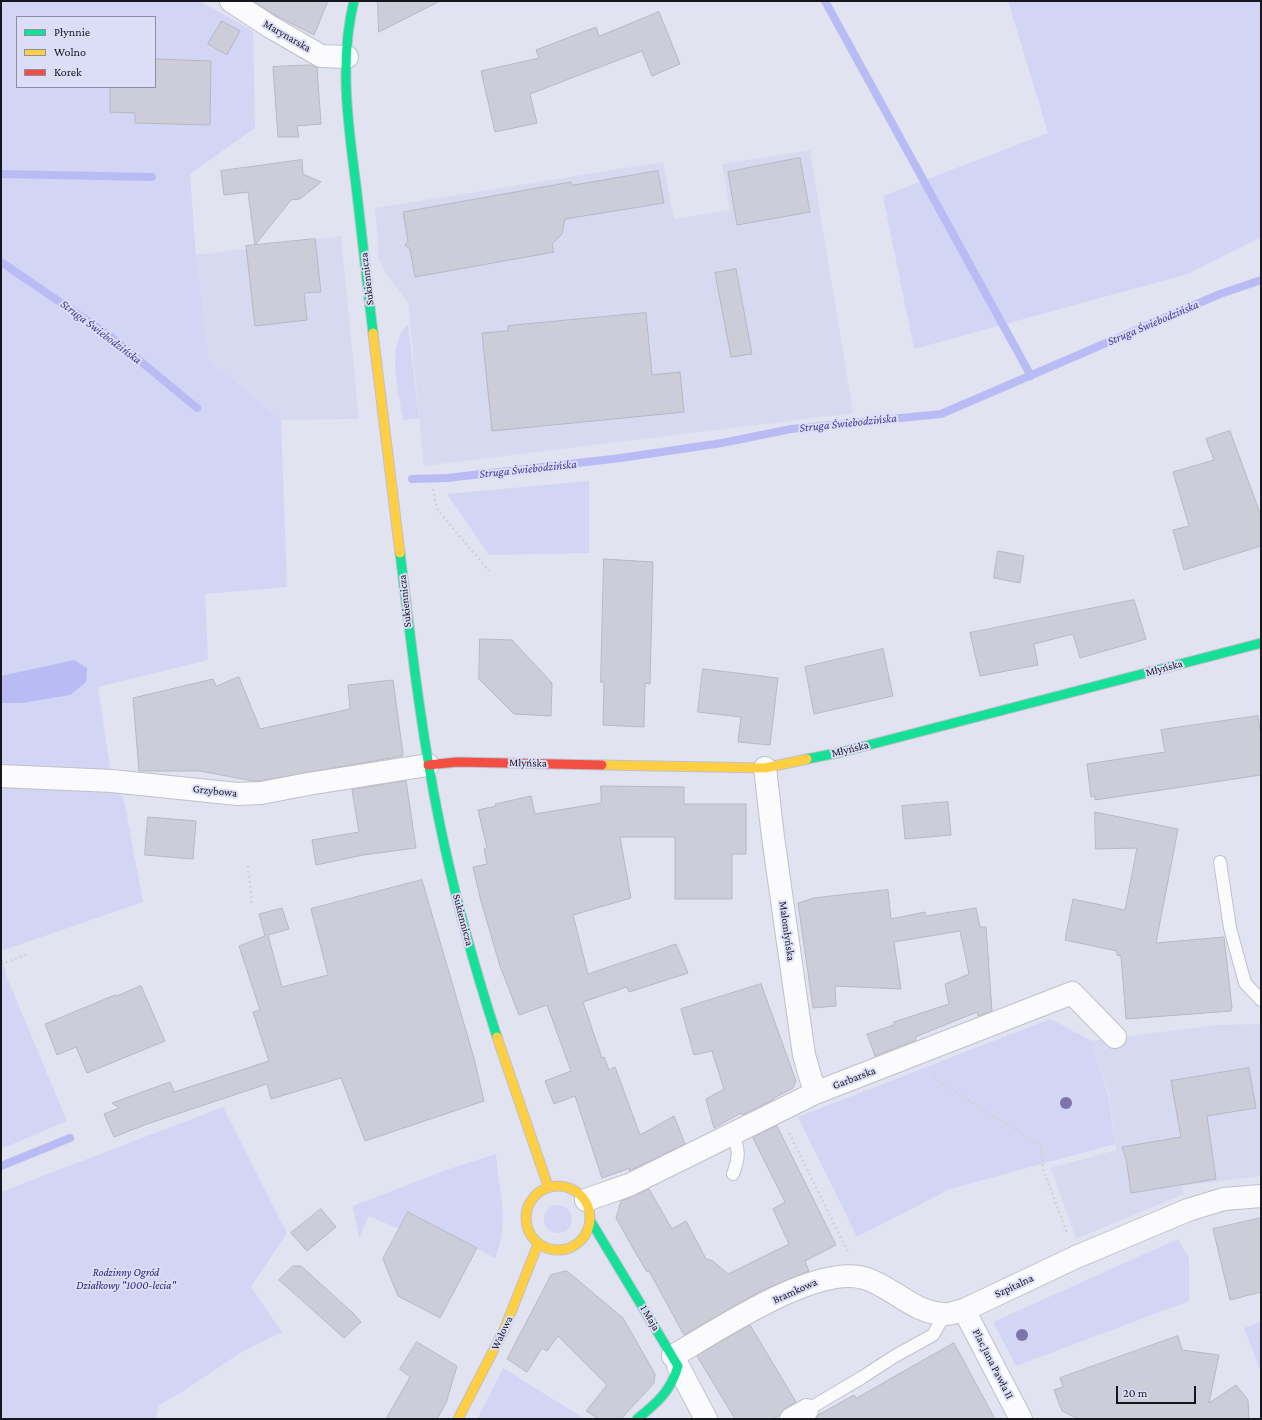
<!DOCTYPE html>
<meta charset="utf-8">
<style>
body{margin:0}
#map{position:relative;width:1262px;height:1420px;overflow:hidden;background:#e2e3f1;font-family:"Crimson Pro",serif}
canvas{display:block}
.frame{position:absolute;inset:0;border:2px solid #16161f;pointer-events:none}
.legend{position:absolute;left:16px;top:16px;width:140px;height:72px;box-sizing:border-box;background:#dcdef7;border:1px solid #8d8ea1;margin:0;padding:5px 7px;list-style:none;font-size:12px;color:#16161f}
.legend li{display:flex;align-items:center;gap:8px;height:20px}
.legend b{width:20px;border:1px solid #8d8ea1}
.scale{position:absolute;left:1116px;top:1386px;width:80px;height:18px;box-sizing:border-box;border:2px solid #16161f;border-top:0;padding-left:5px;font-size:12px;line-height:14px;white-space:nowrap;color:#16161f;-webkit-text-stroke:3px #dcdef7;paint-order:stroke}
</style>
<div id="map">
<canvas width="1262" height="1420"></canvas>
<div class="frame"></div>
<ul class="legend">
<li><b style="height:5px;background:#16e098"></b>Płynnie</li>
<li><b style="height:5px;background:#ffcf43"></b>Wolno</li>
<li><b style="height:5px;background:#f24e42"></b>Korek</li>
</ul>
<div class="scale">20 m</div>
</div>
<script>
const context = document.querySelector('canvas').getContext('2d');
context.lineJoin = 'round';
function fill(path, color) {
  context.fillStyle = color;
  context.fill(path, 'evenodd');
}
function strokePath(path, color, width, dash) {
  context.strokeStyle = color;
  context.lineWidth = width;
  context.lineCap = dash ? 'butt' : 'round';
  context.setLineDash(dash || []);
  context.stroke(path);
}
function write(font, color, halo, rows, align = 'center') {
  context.font = font + ' "Crimson Pro",serif';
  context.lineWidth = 4;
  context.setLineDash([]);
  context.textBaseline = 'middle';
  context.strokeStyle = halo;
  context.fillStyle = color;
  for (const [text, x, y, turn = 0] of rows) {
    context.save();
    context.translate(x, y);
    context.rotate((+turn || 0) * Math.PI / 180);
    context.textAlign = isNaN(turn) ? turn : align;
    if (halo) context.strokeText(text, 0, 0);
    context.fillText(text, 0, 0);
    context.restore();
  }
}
fill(new Path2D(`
 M 810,150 L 853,413 L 424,466 L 408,302 L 385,273 L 379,259 L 375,208 L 663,162 L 674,219 L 730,210 L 722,164 Z
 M 341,236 L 359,419 L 281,420 L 209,359 L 196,255 Z
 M 1261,1024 L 1261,1176 L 1182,1186 L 1184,1194 L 1076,1239 L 1051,1168 L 1116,1150 L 1110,1099 L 1092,1041 L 1217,1025 Z`), '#d7d9f0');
fill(new Path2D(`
 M 1,1 L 199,1 L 253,31 L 255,128 L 190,174 L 196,255 L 209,359 L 281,420 L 287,587 L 205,594 L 208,660 L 98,687 L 112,781 L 124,800 L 143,902 L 1,951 L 6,975 L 67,1121 L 1,1149 ZM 17,17 L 155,17 L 155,87 L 17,87 Z
 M 1008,1 L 1261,1 L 1261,237 L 1188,274 L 914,349 L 883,196 L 1048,133 Z
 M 408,324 L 419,418 L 403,420 C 399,391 385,345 408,324 Z
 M 589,481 L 589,553 L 489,555 L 447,494 Z
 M 1050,1019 L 1092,1041 L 1109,1099 L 1115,1144 L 950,1189 L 857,1237 L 798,1117 Z
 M 223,1107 L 287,1233 L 251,1287 L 282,1332 L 240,1353 L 182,1392 L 159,1405 L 156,1419 L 1,1419 L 1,1192 Z
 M 496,1154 C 499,1192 510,1222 495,1258 L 408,1212 L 399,1229 L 369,1216 L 359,1238 L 353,1206 L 446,1170 Z
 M544 1219a14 14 0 1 1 28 0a14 14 0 1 1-28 0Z
 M 1178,1239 L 1189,1258 L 1189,1301 L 1016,1366 L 993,1322 Z
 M 1261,1322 L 1261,1372 L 1244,1328 Z
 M 503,1368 L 585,1419 L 477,1419 Z`), '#d3d5f5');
fill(new Path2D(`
 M 74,660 L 87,668 L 86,682 L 70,695 L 22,703 L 1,703 L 1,676 Z`), '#b9bbf4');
strokePath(new Path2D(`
 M 825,1 L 1031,376
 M 1,174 L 152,177
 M 1,262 L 110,336 L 197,408
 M 412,479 L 447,478 L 621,458 L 722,443 L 791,429 L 941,414 L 1220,294 L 1261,280
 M 1,1166 L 70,1138`), '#b9bbf4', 8);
const building = new Path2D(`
 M 254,1 L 328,1 L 314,35 L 273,14 Z
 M 378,1 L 440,1 L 379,32 Z
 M 659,12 L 680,64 L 652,76 L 642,51 L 530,94 L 537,123 L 495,132 L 481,71 L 539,58 L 536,50 L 596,27 L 599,36 Z
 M 222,21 L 240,31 L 227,55 L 208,44 Z
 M 155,59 L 211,61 L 210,125 L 135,123 L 135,113 L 110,112 L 110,87 L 155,87 Z
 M 311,65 L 317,68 L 321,124 L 297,126 L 299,137 L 278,137 L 273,67 Z
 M 800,158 L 810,212 L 737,225 L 728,172 Z
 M 302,160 L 303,174 L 321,182 L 300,199 L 291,200 L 255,245 L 248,192 L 224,195 L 221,171 Z
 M 658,171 L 664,203 L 565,219 L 562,234 L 552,244 L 554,252 L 415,277 L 410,249 L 405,245 L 408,241 L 403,212 L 571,182 L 572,185 Z
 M 315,239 L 321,292 L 304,293 L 307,320 L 255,326 L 246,246 Z
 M 736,269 L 752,354 L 731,357 L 715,273 Z
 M 646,313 L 652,375 L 680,372 L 684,412 L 492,431 L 482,333 L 508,331 L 508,326 Z
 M 1230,431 L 1261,516 L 1261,546 L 1184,570 L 1173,530 L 1189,526 L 1173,472 L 1214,460 L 1206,439 Z
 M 998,551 L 1024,556 L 1020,583 L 994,578 Z
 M 604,559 L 653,562 L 650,684 L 645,683 L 644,727 L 603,725 L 604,682 L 601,682 Z
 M 1134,600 L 1146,639 L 1080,658 L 1073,634 L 1034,644 L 1038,665 L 980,676 L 970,633 Z
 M 480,639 L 512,640 L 552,683 L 551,716 L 514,714 L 479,679 Z
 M 883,649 L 893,696 L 814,714 L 805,667 Z
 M 703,669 L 778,678 L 770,745 L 738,742 L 741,717 L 698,712 Z
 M 239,677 L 260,729 L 350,709 L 348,685 L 393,680 L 403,754 L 402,756 L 260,781 L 253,781 L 200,771 L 139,771 L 133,698 L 213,679 L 216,686 Z
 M 1258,716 L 1261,737 L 1261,775 L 1095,800 L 1095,796 L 1091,797 L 1087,764 L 1165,752 L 1161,730 Z
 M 406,781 L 416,848 L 363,855 L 316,865 L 312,840 L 359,832 L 352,790 Z
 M 601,786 L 684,787 L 684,804 L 746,804 L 746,854 L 732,854 L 732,899 L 675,899 L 675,837 L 620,837 L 631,898 L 573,915 L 588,974 L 676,944 L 688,973 L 629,992 L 627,987 L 583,1002 L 602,1058 L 604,1057 L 609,1070 L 615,1067 L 640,1135 L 674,1116 L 685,1144 L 629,1171 L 630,1168 L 602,1178 L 575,1096 L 554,1104 L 545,1081 L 571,1071 L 547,1005 L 519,1015 L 500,966 L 481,901 L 473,867 L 487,864 L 484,849 L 487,848 L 478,810 L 496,806 L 495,804 L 531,796 L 535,814 L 601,803 Z
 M 948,802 L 951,835 L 905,839 L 902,806 Z
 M 1095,812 L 1178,829 L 1156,943 L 1224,937 L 1232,1008 L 1231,1008 L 1231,1011 L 1126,1019 L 1121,956 L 1117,955 L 1117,951 L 1065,940 L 1073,899 L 1125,910 L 1137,848 L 1096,849 Z
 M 148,817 L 196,821 L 193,859 L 145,855 Z
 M 422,880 L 474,1058 L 484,1101 L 365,1141 L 341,1078 L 271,1099 L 267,1084 L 147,1124 L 114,1137 L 104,1114 L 119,1108 L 112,1103 L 170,1082 L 174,1092 L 269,1061 L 253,1012 L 260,1010 L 239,946 L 265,936 L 259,914 L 282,908 L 289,929 L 268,935 L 282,987 L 328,975 L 311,909 Z
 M 888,890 L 891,919 L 925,912 L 926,916 L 976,908 L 980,927 L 986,927 L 992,1011 L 978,1016 L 977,1012 L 915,1037 L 916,1040 L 875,1056 L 867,1034 L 894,1025 L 894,1022 L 949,1004 L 945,984 L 969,974 L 960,931 L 894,942 L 901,989 L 835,986 L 836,1006 L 813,1008 L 798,903 L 814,898 Z
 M 761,984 L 796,1081 L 793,1088 L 774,1098 L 773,1100 L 742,1115 L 741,1113 L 714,1128 L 706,1099 L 724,1089 L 712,1051 L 694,1055 L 681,1009 Z
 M 141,986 L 165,1041 L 87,1073 L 76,1047 L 57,1055 L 45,1024 L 115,995 L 116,996 Z
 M 1249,1068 L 1256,1108 L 1207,1116 L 1216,1179 L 1131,1193 L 1126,1158 L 1122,1147 L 1181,1137 L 1171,1081 Z
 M 777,1126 L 836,1245 L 805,1261 L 809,1271 L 761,1291 L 684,1335 L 649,1271 L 647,1272 L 634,1250 L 616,1218 L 621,1201 L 649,1189 L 672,1229 L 686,1221 L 706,1259 L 713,1261 L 728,1274 L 789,1244 L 773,1209 L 785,1202 L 753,1138 Z
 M 321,1209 L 336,1227 L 307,1251 L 291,1233 Z
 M 408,1212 L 477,1248 L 440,1318 L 398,1296 L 383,1259 Z
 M 1261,1218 L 1261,1292 L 1230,1300 L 1213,1229 Z
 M 293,1266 L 301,1266 L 353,1313 L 361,1322 L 344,1338 L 279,1280 Z
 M 567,1271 L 623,1318 L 655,1374 L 654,1383 L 621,1419 L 599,1419 L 586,1411 L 607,1385 L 558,1336 L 547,1351 L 542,1348 L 527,1372 L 507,1359 L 551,1275 Z
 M 750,1325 L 796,1402 L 785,1408 L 780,1415 L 773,1419 L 735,1419 L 697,1356 Z
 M 1178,1336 L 1182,1350 L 1219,1355 L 1209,1403 L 1236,1385 L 1248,1400 L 1249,1419 L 1078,1419 L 1062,1411 L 1054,1390 L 1063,1387 L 1060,1378 Z
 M 417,1342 L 457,1366 L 446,1403 L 437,1419 L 386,1419 L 410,1377 L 400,1369 Z
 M 954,1343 L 995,1419 L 815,1419 L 818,1415 L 854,1395 L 856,1398 Z`);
fill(building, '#cccdd8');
strokePath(building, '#b7b8c2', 1);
const lane = new Path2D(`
 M 1220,862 L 1230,928 L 1245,983 L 1261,1000
 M 732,1134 C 740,1150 739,1158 733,1174
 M 807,1410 L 861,1378 L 895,1356 L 933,1335 L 945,1314`);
const street = new Path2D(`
 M 231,1 L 269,26 L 321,56 L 347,57
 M 765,768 L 773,837 L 804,1055 L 815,1093
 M 1,776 L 112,781 L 237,794 L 261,793 L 308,784 L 428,765
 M 586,1200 L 629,1185 L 815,1093 L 1072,993 L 1115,1037
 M 964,1310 L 1021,1419
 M 673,1356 C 717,1331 815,1264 864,1278 C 892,1286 913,1313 944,1314 C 950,1315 958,1311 964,1310 L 1076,1257 L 1188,1210 L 1224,1199 L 1261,1196
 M 678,1366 L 706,1419
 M 791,1419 L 807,1410`);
const fast = new Path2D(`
 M 354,1 C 339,61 348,124 356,185 C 362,234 367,284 373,333
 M 400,553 C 411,642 421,732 439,820 C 454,894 474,966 497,1037
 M 807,759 L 842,752 L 1261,643
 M 590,1220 L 678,1366 C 671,1391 657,1403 637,1419`);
const slow = new Path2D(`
 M 373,333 L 400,553
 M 602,765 L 765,768 L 807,759
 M 497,1037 L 548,1186
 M526 1218a32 32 0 1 1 64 0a32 32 0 1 1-64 0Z
 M 458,1419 L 504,1330 L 538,1244`);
const jam = new Path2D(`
 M 428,765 L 457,762 L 602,765`);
strokePath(lane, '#bfc0cb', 14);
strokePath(street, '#bfc0cb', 24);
strokePath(fast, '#bfc0cb', 11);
strokePath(slow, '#bfc0cb', 11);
strokePath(jam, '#bfc0cb', 11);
strokePath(new Path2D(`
 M 433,489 L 437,509 L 489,571
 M 248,866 L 252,906
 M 1,964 L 28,954
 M 933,1073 L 935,1079 L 1041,1146 L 1043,1169 L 1067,1233
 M 789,1133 L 848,1252`), '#d2d2d6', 2.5, [2, 3]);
strokePath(lane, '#fbfbfd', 12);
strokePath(street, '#fbfbfd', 22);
strokePath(fast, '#16e098', 9);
strokePath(slow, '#ffcf43', 9);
strokePath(jam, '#f24e42', 9);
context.fillStyle = '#7c74aa';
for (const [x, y] of [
 [1066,1103],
 [1022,1335]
]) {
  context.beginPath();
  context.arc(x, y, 6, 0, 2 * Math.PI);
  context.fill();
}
write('11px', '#16161f', '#dcdef7', [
 ["Marynarska",287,36,30],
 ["Sukiennicza",367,279,-97],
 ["Sukiennicza",405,601,-96],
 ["Młyńska",1164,668,-15],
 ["Młyńska",850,749,-14],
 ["Młyńska",528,763,1],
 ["Grzybowa",215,791,6],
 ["Sukiennicza",463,920,75],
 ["Małomłyńska",787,931,82],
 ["Garbarska",854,1078,-21],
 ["Szpitalna",1014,1286,-25],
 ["Bramkowa",795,1291,-24],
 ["1 Maja",650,1318,59],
 ["Wałowa",502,1333,-65],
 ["Plac Jana Pawła II",993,1364,63]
]);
write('italic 11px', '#291a6f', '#dcdef7', [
 ["Rodzinny Ogród",126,1273],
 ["Działkowy \"1000-lecia\"",126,1286]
]);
write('italic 12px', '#433b91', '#dcdef7', [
 ["Struga Świebodzińska",1153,323,-23],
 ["Struga Świebodzińska",101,332,37],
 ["Struga Świebodzińska",848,423,-6],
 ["Struga Świebodzińska",528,469,-6]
]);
</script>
